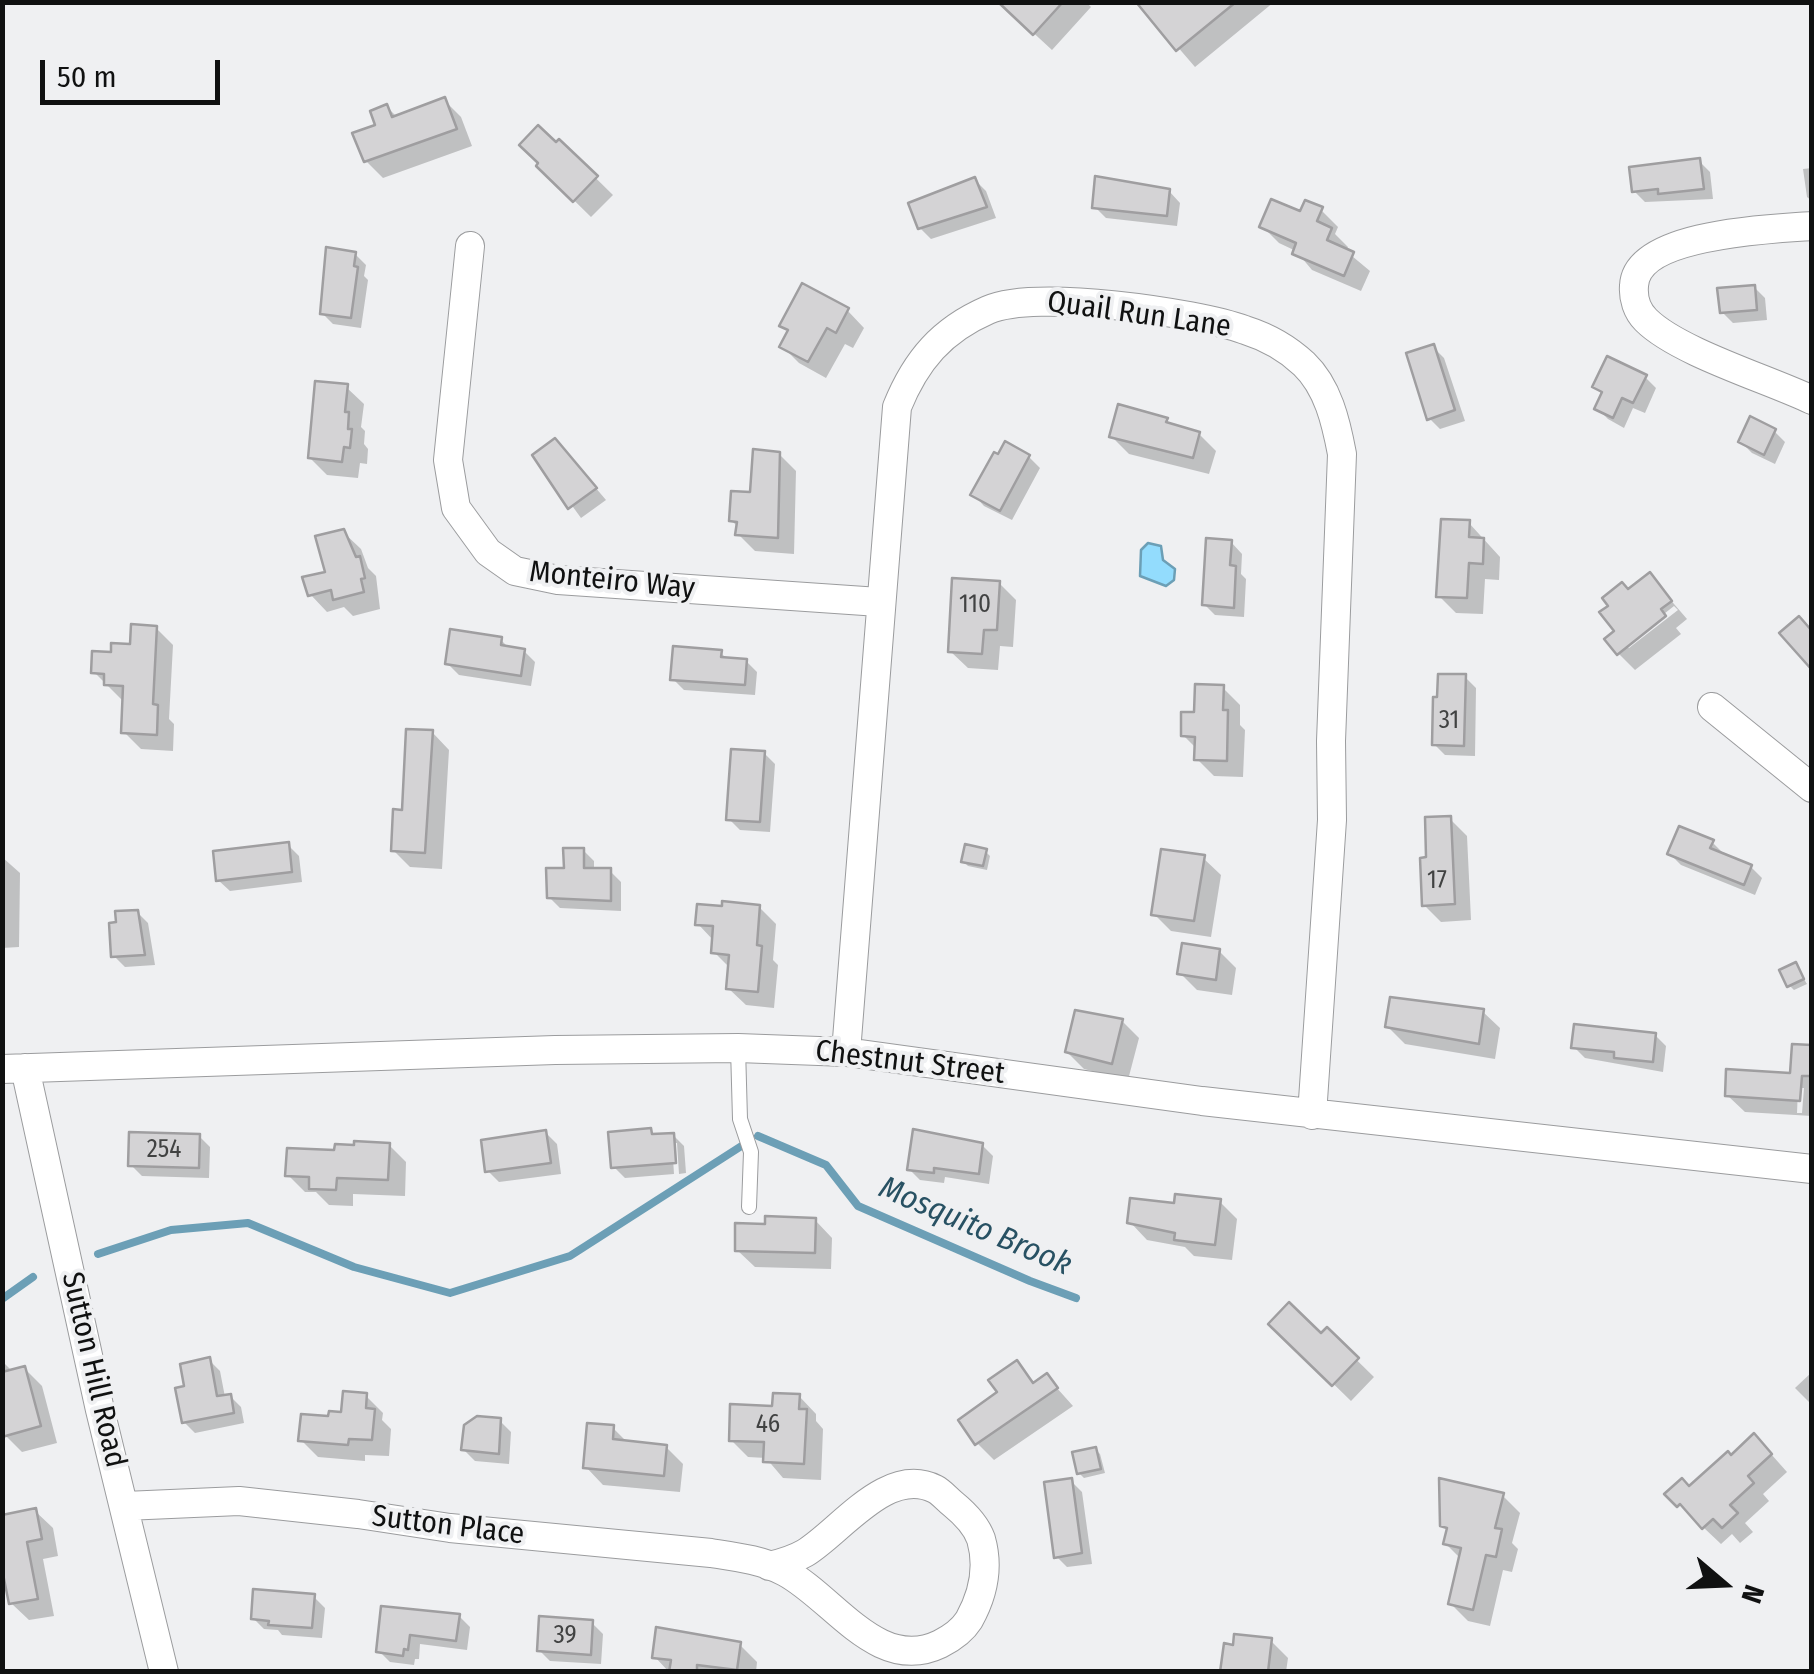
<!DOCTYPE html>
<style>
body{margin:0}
#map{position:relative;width:1814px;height:1674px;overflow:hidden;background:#eff0f2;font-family:"Fira Sans Condensed",sans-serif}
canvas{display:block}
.frame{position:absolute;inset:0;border:5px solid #101111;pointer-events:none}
.north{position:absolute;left:1674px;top:1534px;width:100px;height:100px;-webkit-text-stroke:8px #eff0f2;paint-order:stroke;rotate:109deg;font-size:28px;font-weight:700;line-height:40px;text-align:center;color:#101111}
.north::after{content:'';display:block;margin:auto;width:35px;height:45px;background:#101111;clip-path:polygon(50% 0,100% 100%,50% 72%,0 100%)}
.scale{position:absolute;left:40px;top:60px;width:180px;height:45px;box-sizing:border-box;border:5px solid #101111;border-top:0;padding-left:12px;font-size:30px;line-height:35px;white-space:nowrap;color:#101111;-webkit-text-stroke:8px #eff0f2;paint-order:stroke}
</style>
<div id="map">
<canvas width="1814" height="1674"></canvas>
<div class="frame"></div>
<div class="north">N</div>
<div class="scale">50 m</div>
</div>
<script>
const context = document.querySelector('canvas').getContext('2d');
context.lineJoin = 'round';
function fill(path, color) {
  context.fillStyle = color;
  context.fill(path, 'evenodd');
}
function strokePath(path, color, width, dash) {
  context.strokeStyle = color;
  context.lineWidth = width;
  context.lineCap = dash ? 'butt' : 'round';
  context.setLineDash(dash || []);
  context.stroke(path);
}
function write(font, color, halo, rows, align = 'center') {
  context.font = font + ' "Fira Sans Condensed",sans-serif';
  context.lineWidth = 8;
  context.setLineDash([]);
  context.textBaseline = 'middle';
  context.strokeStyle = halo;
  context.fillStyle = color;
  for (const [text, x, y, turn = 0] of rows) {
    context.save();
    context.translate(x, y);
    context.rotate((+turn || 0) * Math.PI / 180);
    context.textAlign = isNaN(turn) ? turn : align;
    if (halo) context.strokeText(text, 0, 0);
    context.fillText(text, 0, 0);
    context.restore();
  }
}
const water = new Path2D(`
 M 1148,543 L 1161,546 L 1163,560 L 1175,569 L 1174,580 L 1166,586 L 1140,576 L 1141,550 Z`);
fill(water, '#93dcfd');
strokePath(water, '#6c9fb6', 2.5);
fill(new Path2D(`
 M 1000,2 L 1086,2 L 1091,7 L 1052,50 Z
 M 1152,2 L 1274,2 L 1195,67 L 1145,9 Z
 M 444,100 L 461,117 L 472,146 L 383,178 L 366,161 L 387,107 L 397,117 Z
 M 559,142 L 613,195 L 591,217 L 539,166 Z
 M 1699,161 L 1710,172 L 1713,199 L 1645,202 L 1634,191 Z
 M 1812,168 L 1812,201 L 1807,197 L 1803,169 Z
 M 975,180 L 986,191 L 996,218 L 931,239 L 920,228 Z
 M 1169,191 L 1180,203 L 1177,226 L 1106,218 L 1095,207 Z
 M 1321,210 L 1338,227 L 1335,234 L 1348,247 L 1346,251 L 1370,271 L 1361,291 L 1312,270 L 1296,251 L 1279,243 L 1262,226 Z
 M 355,254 L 366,265 L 364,276 L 368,280 L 361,328 L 333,324 L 322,313 Z
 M 1754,287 L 1765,298 L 1767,320 L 1733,323 L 1722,312 Z
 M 847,310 L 864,328 L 853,348 L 845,344 L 826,378 L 799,363 L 782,346 L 790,333 L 782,325 Z
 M 1433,347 L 1444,358 L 1465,421 L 1440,429 L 1429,418 Z
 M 1645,377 L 1656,388 L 1645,413 L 1633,408 L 1624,428 L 1608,419 L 1597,408 L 1603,395 L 1595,387 Z
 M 346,387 L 364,404 L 361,427 L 365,431 L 364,444 L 368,449 L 367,464 L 360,463 L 358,478 L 327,475 L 310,458 Z
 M 1166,420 L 1173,427 L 1199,434 L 1216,451 L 1209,474 L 1129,454 L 1112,437 Z
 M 1774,431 L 1785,442 L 1775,464 L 1752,453 L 1741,442 Z
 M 566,453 L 606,500 L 581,518 L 536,456 Z
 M 779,454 L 796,471 L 794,554 L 755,551 L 738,534 L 739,528 L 731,520 Z
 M 1029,457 L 1040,468 L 1012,520 L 984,506 L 974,495 Z
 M 1469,523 L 1500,557 L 1499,580 L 1485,579 L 1483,614 L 1456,613 L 1439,596 Z
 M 343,532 L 361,549 L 368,568 L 376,576 L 380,609 L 353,616 L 344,607 L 327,612 L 310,594 L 328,574 Z
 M 1231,542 L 1242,554 L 1241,574 L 1246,579 L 1244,617 L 1215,615 L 1204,604 Z
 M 1649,575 L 1687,619 L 1676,628 L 1681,634 L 1635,670 L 1618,653 L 1618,632 L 1628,592 ZM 1674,606 L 1678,610 L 1629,648 L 1625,645 Z
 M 999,583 L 1016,600 L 1013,647 L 1000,646 L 998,670 L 968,668 L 950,651 Z
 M 156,628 L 173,645 L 169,719 L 174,724 L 173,751 L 141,749 L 124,732 L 125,703 L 94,672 L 113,654 L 132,646 Z
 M 501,640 L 510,649 L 524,651 L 535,662 L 531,686 L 459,675 L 448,664 Z
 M 720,652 L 728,660 L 746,661 L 757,672 L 755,695 L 684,690 L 673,679 Z
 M 1465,677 L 1476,688 L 1475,756 L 1445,755 L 1434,744 Z
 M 1223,688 L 1240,705 L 1240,725 L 1245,730 L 1243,777 L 1214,776 L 1197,759 L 1197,749 L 1183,735 L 1197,715 Z
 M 432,732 L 449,750 L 442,869 L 410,867 L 393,850 Z
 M 764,753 L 775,764 L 770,832 L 740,830 L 729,819 Z
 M 1450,819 L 1467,836 L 1471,920 L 1441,922 L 1424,905 L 1429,860 Z
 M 1712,842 L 1723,853 L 1751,867 L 1762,878 L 1755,895 L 1681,865 L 1670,854 Z
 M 288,845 L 299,856 L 302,882 L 230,891 L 218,880 Z
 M 583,850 L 594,861 L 594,871 L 610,871 L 621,882 L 621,911 L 560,908 L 549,897 Z
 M 985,851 L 990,856 L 987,870 L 968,866 L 963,861 Z
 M 2,857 L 20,873 L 19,947 L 2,948 Z
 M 1203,858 L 1221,875 L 1211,937 L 1171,931 L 1154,914 Z
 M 759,907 L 776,924 L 773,960 L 778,965 L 774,1008 L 746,1005 L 728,988 L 730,968 L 714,952 L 714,941 L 698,924 Z
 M 137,912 L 148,923 L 155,965 L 125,967 L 114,956 Z
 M 1219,951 L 1236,968 L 1232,995 L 1197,990 L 1180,973 Z
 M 1795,965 L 1807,984 L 1794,990 L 1789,985 Z
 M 1482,1011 L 1500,1028 L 1495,1059 L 1405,1044 L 1388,1027 Z
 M 1122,1021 L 1139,1038 L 1128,1080 L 1084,1069 L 1067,1052 Z
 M 1655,1035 L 1666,1046 L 1663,1072 L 1585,1058 L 1574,1047 Z
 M 1812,1047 L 1812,1116 L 1745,1112 L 1727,1095 L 1792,1075 ZM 1798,1088 L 1804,1088 L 1802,1113 L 1797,1113 Z
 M 650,1131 L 656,1136 L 673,1135 L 684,1146 L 686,1173 L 679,1174 L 677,1143 L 672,1143 L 674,1174 L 625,1178 L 614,1167 Z
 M 546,1133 L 557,1144 L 561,1174 L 499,1182 L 488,1171 Z
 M 199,1136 L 210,1147 L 209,1178 L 142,1176 L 131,1165 Z
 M 389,1145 L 406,1162 L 405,1196 L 353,1194 L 353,1206 L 329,1205 L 316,1192 L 305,1192 L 288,1175 L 337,1152 Z
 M 982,1145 L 993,1156 L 989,1184 L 945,1177 L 944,1183 L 920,1180 L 909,1169 Z
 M 1220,1202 L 1237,1219 L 1232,1260 L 1194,1256 L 1185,1247 L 1147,1240 L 1130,1222 Z
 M 815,1220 L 832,1238 L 831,1269 L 755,1267 L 737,1250 L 768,1227 Z
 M 1272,1324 L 1321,1337 L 1327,1331 L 1374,1377 L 1351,1401 Z
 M 209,1360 L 220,1371 L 225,1397 L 230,1396 L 241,1407 L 244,1423 L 195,1433 L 184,1422 L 187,1388 Z
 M 1016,1363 L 1036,1384 L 1047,1377 L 1073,1406 L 994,1460 L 977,1443 Z
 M 5,1364 L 13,1372 L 25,1369 L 42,1386 L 57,1443 L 22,1452 L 5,1435 L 2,1365 Z
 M 1812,1372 L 1812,1405 L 1795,1388 Z
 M 365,1395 L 383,1413 L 382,1420 L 391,1429 L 389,1456 L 365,1455 L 365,1461 L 318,1457 L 301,1440 L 331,1419 L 343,1414 Z
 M 799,1396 L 816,1414 L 816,1421 L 823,1429 L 821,1480 L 783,1478 L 766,1458 L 748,1457 L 731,1440 L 774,1409 Z
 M 500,1421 L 511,1432 L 509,1464 L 475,1461 L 464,1450 Z
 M 613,1428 L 628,1443 L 666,1447 L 683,1464 L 680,1492 L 603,1485 L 586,1467 Z
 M 1095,1449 L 1100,1454 L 1105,1473 L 1084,1478 L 1079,1473 Z
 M 1771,1454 L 1787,1472 L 1763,1494 L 1769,1501 L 1745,1523 L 1753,1532 L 1740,1543 L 1732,1534 L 1721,1544 L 1668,1494 L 1689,1489 L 1731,1458 Z
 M 1071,1481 L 1082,1492 L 1092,1564 L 1067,1567 L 1056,1556 Z
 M 1502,1495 L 1520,1513 L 1512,1543 L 1518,1549 L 1512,1572 L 1503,1570 L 1490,1626 L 1468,1621 L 1450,1603 L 1461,1559 L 1445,1543 L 1448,1531 L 1443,1525 Z
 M 35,1511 L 53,1528 L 58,1556 L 43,1559 L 54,1616 L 29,1620 L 11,1603 L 2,1555 Z
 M 314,1597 L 325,1608 L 322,1638 L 282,1635 L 278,1630 L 264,1629 L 253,1618 Z
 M 384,1609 L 459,1616 L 470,1627 L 467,1650 L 420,1644 L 419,1659 L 415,1659 L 414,1665 L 390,1662 L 379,1651 Z
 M 592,1623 L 603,1634 L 601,1664 L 550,1661 L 539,1650 Z
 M 1270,1640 L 1288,1658 L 1286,1672 L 1223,1672 Z
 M 740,1645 L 757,1662 L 756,1672 L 669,1672 L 655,1657 Z`), '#0003');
strokePath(new Path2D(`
 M 758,1136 L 826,1165 L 858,1206 L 1030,1281 L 1076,1298
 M 98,1254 L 171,1230 L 248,1223 L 354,1267 L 450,1293 L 570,1256 L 743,1145
 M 2,1299 L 33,1277`), '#6c9fb6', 8);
const building = new Path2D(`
 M 998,2 L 1063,2 L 1033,35 Z
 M 1136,2 L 1236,2 L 1176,51 Z
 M 445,97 L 457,129 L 364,162 L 352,133 L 375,125 L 370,111 L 387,104 L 392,117 Z
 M 538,125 L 556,142 L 559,139 L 598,176 L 573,202 L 536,166 L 538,163 L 519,145 Z
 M 1700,158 L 1704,189 L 1658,194 L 1658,189 L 1632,192 L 1629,167 Z
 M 1095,176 L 1170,189 L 1167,216 L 1092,208 Z
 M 975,177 L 987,207 L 918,229 L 908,203 Z
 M 1271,199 L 1300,211 L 1305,200 L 1323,207 L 1317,221 L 1332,228 L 1327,240 L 1354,252 L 1344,276 L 1292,254 L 1296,243 L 1259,227 Z
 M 326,247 L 356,252 L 354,266 L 358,267 L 351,318 L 320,314 Z
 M 802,283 L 849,308 L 836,333 L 827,328 L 808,362 L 779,347 L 788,330 L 779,326 Z
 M 1755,285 L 1757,310 L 1720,313 L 1717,288 Z
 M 1434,344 L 1455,410 L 1427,420 L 1406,353 Z
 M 1607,356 L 1647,375 L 1633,403 L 1622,398 L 1613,418 L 1594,409 L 1602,392 L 1592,387 Z
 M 315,381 L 348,384 L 345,412 L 349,412 L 348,429 L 352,429 L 350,448 L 344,447 L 342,462 L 308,458 Z
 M 1118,404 L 1168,418 L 1166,422 L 1200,432 L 1193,458 L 1109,437 Z
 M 1750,416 L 1776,429 L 1764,455 L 1738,442 Z
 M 555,438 L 597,488 L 568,509 L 532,455 Z
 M 1005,441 L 1030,455 L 1000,511 L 970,495 L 994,452 L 998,454 Z
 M 753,449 L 780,452 L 778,538 L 735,535 L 737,522 L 729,521 L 731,491 L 750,492 Z
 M 1441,519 L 1470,520 L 1469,537 L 1484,538 L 1483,564 L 1469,563 L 1467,598 L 1436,597 Z
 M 344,529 L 356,557 L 360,556 L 365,578 L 361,579 L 364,592 L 333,600 L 331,590 L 308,596 L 302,577 L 325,572 L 315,536 Z
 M 1206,538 L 1232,540 L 1230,565 L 1236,566 L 1234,608 L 1202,605 Z
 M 1650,572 L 1672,601 L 1661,609 L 1666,616 L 1617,655 L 1604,639 L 1614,631 L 1599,612 L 1608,606 L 1602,598 L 1622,582 L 1628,589 Z
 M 952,578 L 1000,581 L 997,630 L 984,630 L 982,654 L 948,652 Z
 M 1799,616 L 1812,631 L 1812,670 L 1779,633 Z
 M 131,624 L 157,626 L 153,704 L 158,705 L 157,735 L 121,733 L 123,686 L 104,685 L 104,674 L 91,673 L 92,651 L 111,652 L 111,643 L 130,644 Z
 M 450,629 L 502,637 L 501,645 L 525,649 L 521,676 L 445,664 Z
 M 673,646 L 722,650 L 721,657 L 747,659 L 745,685 L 670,680 Z
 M 1438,674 L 1466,674 L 1464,746 L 1432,745 L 1433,697 L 1437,697 Z
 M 1195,684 L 1224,685 L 1223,710 L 1228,710 L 1227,761 L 1194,760 L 1195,737 L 1181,736 L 1181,712 L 1194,712 Z
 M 406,729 L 433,730 L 425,853 L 391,851 L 393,809 L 402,810 Z
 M 731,749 L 765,751 L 760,822 L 726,820 Z
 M 1451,816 L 1455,904 L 1422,906 L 1420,858 L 1426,857 L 1425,817 Z
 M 1679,826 L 1714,840 L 1710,848 L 1752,865 L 1744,885 L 1667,854 Z
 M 289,842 L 292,872 L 216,881 L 213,851 Z
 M 965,844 L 987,849 L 983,866 L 961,862 Z
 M 563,848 L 584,848 L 584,868 L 611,868 L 611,901 L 547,898 L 546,868 L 564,868 Z
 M 1161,849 L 1205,855 L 1194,921 L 1151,915 Z
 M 722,901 L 760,905 L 757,945 L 762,946 L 758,992 L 726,989 L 729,955 L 711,953 L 713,926 L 695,925 L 697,904 L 722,906 Z
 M 138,910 L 145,955 L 111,957 L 109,923 L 116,922 L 115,911 Z
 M 1182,943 L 1220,949 L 1216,980 L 1177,974 Z
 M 1796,962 L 1804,979 L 1787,987 L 1779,970 Z
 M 1390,997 L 1484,1009 L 1479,1044 L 1385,1027 Z
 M 1075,1010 L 1123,1019 L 1112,1064 L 1065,1052 Z
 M 1574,1024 L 1656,1033 L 1653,1062 L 1614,1058 L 1614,1052 L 1571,1048 Z
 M 1792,1044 L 1812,1045 L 1812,1076 L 1802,1076 L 1800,1101 L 1725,1096 L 1726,1069 L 1790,1073 Z
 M 651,1128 L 652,1134 L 674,1133 L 676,1163 L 611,1168 L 608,1132 Z
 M 913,1129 L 983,1143 L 979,1174 L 934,1168 L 934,1173 L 907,1170 Z
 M 546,1130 L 551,1163 L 485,1172 L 481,1140 Z
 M 129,1132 L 200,1134 L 199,1168 L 128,1166 Z
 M 354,1141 L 390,1143 L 388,1180 L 337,1178 L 336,1190 L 309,1189 L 309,1177 L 285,1176 L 287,1148 L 334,1150 L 335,1144 L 354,1145 Z
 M 1175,1194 L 1221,1199 L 1215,1245 L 1174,1240 L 1175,1233 L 1127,1223 L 1130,1198 L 1174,1203 Z
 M 765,1216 L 816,1218 L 815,1253 L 735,1251 L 735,1223 L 765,1224 Z
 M 1289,1302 L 1321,1333 L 1327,1327 L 1359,1358 L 1332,1386 L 1268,1324 Z
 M 210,1357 L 217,1396 L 231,1394 L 234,1413 L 182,1423 L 175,1388 L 184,1386 L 180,1364 Z
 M 1017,1360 L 1033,1383 L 1047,1373 L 1058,1388 L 975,1445 L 958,1420 L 997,1392 L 988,1380 Z
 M 25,1366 L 41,1426 L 2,1437 L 2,1372 Z
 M 343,1391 L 367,1393 L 366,1408 L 375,1409 L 372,1440 L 349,1439 L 348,1445 L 298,1441 L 301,1414 L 328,1416 L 329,1411 L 341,1412 Z
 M 773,1393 L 800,1394 L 799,1409 L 807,1409 L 804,1464 L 763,1462 L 764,1442 L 729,1441 L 730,1404 L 772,1406 Z
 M 477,1416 L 501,1418 L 499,1454 L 461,1450 L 464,1425 Z
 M 587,1423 L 614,1425 L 613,1439 L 667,1445 L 664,1476 L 583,1468 Z
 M 1754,1433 L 1772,1454 L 1748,1476 L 1754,1483 L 1730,1505 L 1738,1513 L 1722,1528 L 1713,1519 L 1702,1529 L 1680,1504 L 1677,1507 L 1664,1494 L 1682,1478 L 1689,1486 L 1728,1451 L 1731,1455 Z
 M 1096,1447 L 1101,1469 L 1077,1474 L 1072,1452 Z
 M 1072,1478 L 1082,1553 L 1054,1558 L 1044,1482 Z
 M 1439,1478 L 1504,1493 L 1495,1528 L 1502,1529 L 1496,1557 L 1486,1555 L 1473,1610 L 1448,1604 L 1461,1548 L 1443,1544 L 1447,1528 L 1440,1526 Z
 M 36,1508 L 42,1539 L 27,1542 L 38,1599 L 9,1604 L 2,1569 L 2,1515 Z
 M 253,1589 L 315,1594 L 312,1628 L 268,1625 L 269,1621 L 251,1619 Z
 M 381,1606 L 460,1614 L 456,1641 L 410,1635 L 408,1650 L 404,1649 L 403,1656 L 376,1652 Z
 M 539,1616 L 593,1620 L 591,1655 L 537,1651 Z
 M 656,1627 L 741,1642 L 737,1670 L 697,1665 L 697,1672 L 669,1672 L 671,1660 L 652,1658 Z
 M 1234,1634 L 1272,1638 L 1268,1672 L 1220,1672 L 1224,1643 L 1233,1645 Z`);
fill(building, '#d4d3d5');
strokePath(building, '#9f9ea0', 2.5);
const service = new Path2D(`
 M 738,1048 L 740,1119 L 751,1152 L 749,1207`);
const minor = new Path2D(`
 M 1812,226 C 1773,229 1636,233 1634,286 C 1633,298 1637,311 1646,320 C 1678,352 1768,379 1812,400
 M 470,246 L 448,460 L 456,508 L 488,552 L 515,571 L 558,580 L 879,602
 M 1712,707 L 1812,788
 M 846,1052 L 897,407 C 916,360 942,330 988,310 C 1035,289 1195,312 1245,330 C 1267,337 1287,348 1304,364 C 1328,387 1336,422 1342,454 L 1331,741 L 1332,820 L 1312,1115
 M 25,1068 L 100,1410 L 164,1672
 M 2,1069 L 555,1050 L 738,1048 L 846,1052 L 1202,1101 L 1812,1169
 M 125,1506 L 239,1501 L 358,1514 L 450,1528 L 711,1553 C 737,1557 762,1560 785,1572 C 834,1598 878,1674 940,1644 C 952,1638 962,1631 969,1620 C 983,1595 989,1567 981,1539 C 976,1525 964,1513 953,1504 C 947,1499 941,1492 935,1489 C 887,1465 840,1532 805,1553 C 793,1560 782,1563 769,1566`);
strokePath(service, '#9b9c9e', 16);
strokePath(minor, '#9b9c9e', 30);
strokePath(service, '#fff', 14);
strokePath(minor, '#fff', 28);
write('25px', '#414242', null, [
 ["110",975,605],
 ["31",1449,721],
 ["17",1437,881],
 ["254",164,1150],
 ["46",768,1425],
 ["39",565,1636]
]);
write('30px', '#101111', '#eff0f2', [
 ["Quail Run Lane",1139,315,8],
 ["Monteiro Way",612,581,6],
 ["Chestnut Street",910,1063,7],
 ["Sutton Hill Road",93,1370,77],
 ["Sutton Place",448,1526,7]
]);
write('italic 32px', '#285163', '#eff0f2', [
 ["Mosquito Brook",975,1227,23]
]);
</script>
